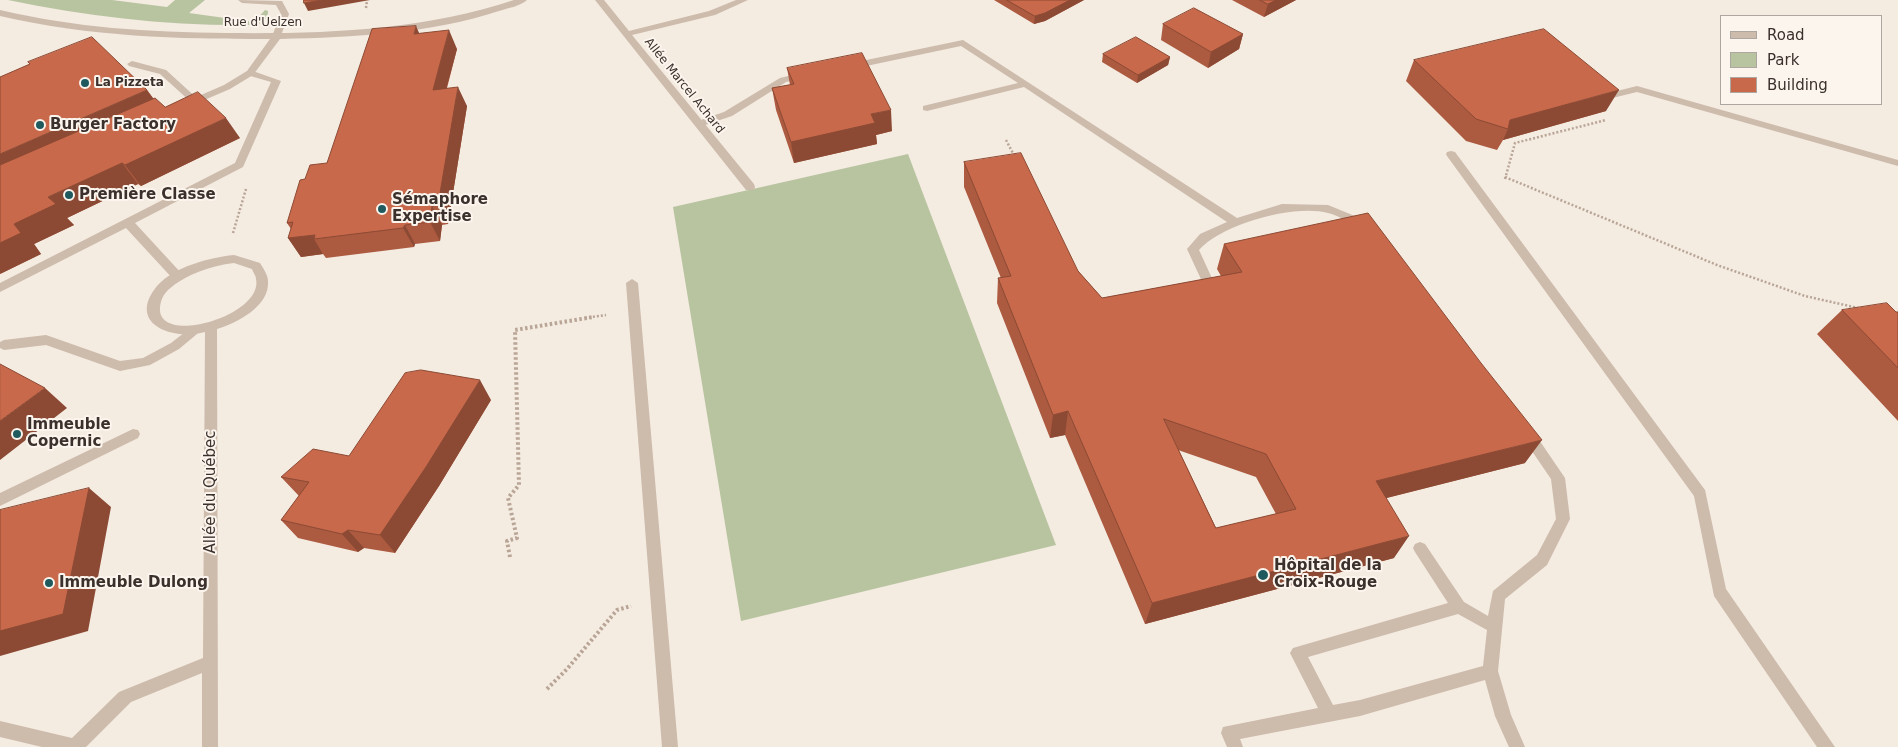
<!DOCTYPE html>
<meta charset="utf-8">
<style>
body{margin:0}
#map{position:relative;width:1898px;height:747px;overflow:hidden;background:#f4ebe1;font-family:"DejaVu Sans",sans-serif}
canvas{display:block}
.legend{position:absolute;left:1720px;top:15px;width:162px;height:90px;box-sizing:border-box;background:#fbf5ee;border:1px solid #aea6a0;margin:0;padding:6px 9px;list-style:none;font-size:15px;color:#3b302b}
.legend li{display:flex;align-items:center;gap:10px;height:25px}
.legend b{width:25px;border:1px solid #aea6a0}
</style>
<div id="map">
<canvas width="1898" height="747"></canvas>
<ul class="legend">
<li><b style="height:6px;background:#cdbbac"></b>Road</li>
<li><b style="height:14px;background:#b8c4a0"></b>Park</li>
<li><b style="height:14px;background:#c8694b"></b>Building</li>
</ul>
</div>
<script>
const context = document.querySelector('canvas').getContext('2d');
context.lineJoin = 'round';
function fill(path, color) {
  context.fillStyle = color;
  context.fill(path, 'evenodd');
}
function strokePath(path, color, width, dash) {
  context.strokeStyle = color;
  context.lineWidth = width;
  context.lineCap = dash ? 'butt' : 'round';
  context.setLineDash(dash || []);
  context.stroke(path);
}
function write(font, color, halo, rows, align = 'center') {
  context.font = font + ' "DejaVu Sans",sans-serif';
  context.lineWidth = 4;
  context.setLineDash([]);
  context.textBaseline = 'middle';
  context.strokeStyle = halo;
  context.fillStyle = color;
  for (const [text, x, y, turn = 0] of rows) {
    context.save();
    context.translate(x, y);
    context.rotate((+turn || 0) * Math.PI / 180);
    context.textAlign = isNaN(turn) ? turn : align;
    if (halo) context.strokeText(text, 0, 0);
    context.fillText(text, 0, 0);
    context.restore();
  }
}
fill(new Path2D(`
 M 8,0 L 112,0 L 167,7 L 175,0 L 205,0 L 189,13 L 254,22 L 265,10 L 268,11 C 268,21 262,24 253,25 C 169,26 90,17 8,0 Z
 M 908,154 L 1056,545 L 741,621 L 673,207 Z`), '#b8c4a0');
strokePath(new Path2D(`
 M 366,8 L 367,0
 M 1006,140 L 1015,157
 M 1505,177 L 1717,265 L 1805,296 L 1858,308
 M 1505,179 L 1515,143 L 1606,120
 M 233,233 L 246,189
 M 585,318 L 606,315`), '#b9a596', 2.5, [2, 2]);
strokePath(new Path2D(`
 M 510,557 L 507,541 L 517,538 L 508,498 L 519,485 L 515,330 L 593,317
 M 547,689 L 567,669 L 617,610 L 631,606`), '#b9a596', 4, [2.5, 2.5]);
fill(new Path2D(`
 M 238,0 L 282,1 L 289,14 L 280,38 L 274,38 L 272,36 L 281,14 L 276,5 L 242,3 Z
 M 963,40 L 1237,218 L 1282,204 L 1328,205 L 1367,221 L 1369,224 L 1363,228 C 1351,224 1340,216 1328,213 C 1294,204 1222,224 1199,250 L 1216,287 L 1210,291 L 1206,290 L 1187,249 L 1200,234 L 1227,222 L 1024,87 L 927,111 L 923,110 L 923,106 L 1018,83 L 961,46 L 852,69 L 847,66 L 852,63 Z
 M 132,61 L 166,70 L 200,101 L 195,104 L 192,103 L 160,74 L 129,66 L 127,64 Z
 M 250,70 L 281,81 L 243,167 L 135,223 L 182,274 L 184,277 L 182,280 L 174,280 L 126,228 L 0,292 L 0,283 L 235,163 L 271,82 L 247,75 L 245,73 Z
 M 805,72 L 810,75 L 808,77 L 786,82 L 732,116 L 699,127 L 694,124 L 695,122 L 724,112 L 780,78 Z
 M 1637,86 L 1898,160 L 1898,166 L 1637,92 L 1608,99 L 1603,96 L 1605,94 Z
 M 1451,151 L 1455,152 L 1705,490 L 1726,589 L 1835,747 L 1817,747 L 1714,596 L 1694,496 L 1447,156 L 1446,154 L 1447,152 Z
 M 632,279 L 638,283 L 678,747 L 662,747 L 626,283 Z
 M 193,326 L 197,328 L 199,331 L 197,334 L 179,349 L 150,365 L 120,371 L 46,345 L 4,350 L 0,348 L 0,342 L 4,340 L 46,335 L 120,361 L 143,358 L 171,343 Z
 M 133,429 L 138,430 L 140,434 L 138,438 L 0,506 L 0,493 Z
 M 1528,430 L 1533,431 L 1565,478 L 1570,519 L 1547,565 L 1505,599 L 1498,671 L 1511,715 L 1525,747 L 1509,747 L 1495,716 L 1485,680 L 1360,716 L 1240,739 L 1243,747 L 1227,747 L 1221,733 L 1223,727 L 1318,708 L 1290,653 L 1293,648 L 1448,603 L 1415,552 L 1413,548 L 1415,544 L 1420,542 L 1425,544 L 1464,602 L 1488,616 L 1493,591 L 1537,555 L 1556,519 L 1551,479 L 1521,435 L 1523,431 ZM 1458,614 L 1487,630 L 1483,666 L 1360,700 L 1333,705 L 1308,657 Z`), '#cdbbac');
fill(new Path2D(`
 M 514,0 L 527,0 C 521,6 508,8 499,11 C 429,34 353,37 280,39 L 253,75 L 230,89 L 188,107 L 183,104 L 185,102 L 224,85 L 247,71 L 270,39 C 176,39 92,37 0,16 L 0,10 C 77,28 147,32 226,33 C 324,34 420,31 514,0 Z
 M 595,0 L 604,0 L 629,31 L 709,11 L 736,0 L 748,0 L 715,15 L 632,35 L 754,184 L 755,187 L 754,190 L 746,190 Z
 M 234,255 L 260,263 C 263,268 268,275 268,281 C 270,306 237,323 217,329 L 218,747 L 202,747 L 202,673 L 131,702 L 86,747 L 42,747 L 0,737 L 0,721 L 72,738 L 119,692 L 203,658 L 205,332 C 173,341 126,324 157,286 C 175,266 209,258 234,255 ZM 234,263 L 252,269 C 253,272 256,276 256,279 C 264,316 156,347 160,307 C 161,300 163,295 168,290 C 186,274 210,266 234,263 Z`), '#cdbbac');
fill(new Path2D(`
 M 994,0 L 1084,0 L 1045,21 L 1034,24 Z
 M 1232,0 L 1296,0 L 1264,17 Z
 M 1163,24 L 1243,34 L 1239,49 L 1208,68 L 1161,40 Z
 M 419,33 L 457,49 L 447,88 L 467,106 L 448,224 L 442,225 L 440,241 L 415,244 L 414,247 L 326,258 L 323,254 L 301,257 L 288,238 L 291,229 L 287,223 L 305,179 L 327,163 Z
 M 1103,54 L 1170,57 L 1168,65 L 1137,83 L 1102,62 Z
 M 1414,60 L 1606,111 L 1503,140 L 1497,150 L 1466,141 L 1406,81 Z
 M 787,68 L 892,131 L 876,135 L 877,144 L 794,163 L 776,110 L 772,88 L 790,85 Z
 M 147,90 L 153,98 L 165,107 L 240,138 L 141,186 L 138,184 L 67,218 L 74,225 L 34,244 L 41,254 L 0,274 Z
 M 964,162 L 1078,271 L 1102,298 L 1221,276 L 1217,269 L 1224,244 L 1525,463 L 1386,498 L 1394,558 L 1145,624 L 1065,435 L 1050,438 L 997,303 L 998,278 L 1001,278 L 964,187 ZM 1178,450 L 1256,477 L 1276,514 L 1216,528 Z
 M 1842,310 L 1898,312 L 1898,421 L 1817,334 Z
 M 491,400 L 439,486 L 395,553 L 364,548 L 358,552 L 298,538 L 281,520 L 299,496 L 281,477 L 349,456 Z`), '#ac5a40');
fill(new Path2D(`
 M 322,0 L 370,0 L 308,11 L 304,3 Z
 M 1070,0 L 1084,0 L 1045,21 L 1034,24 L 1035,16 Z
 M 1276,0 L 1296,0 L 1264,17 L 1268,4 Z
 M 416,26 L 424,44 L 414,34 Z
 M 449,30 L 457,49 L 441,108 L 433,90 Z
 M 1243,34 L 1239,49 L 1208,68 L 1211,52 Z
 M 1170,57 L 1168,65 L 1137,83 L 1138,75 Z
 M 458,87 L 467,106 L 448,224 L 438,205 Z
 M 147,90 L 162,111 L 0,183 L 0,154 Z
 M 1619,90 L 1606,111 L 1503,140 L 1508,129 L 1510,120 Z
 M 891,110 L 892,131 L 876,135 L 877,144 L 794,163 L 791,142 L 871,114 Z
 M 226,118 L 240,138 L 141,186 L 125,165 Z
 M 122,163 L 138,184 L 67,218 L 74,225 L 34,244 L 41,254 L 0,274 L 0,243 L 14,224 L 48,197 Z
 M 432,206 L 442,225 L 440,241 L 430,222 Z
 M 405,225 L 415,244 L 414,247 L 403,228 Z
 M 315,235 L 314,239 L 323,254 L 301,257 L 288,238 Z
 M 480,380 L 491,400 L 439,486 L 395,553 L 380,535 Z
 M 45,388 L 67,408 L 0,460 L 0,421 Z
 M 1068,411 L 1065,435 L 1050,438 L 1053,415 Z
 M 1542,440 L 1525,463 L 1363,504 L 1376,481 Z
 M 89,488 L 111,507 L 88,631 L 0,656 L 0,631 Z
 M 348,530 L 364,548 L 358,552 L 342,534 Z
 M 1409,536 L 1394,558 L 1145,624 L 1152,603 Z`), '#8c4a34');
const building = new Path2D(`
 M 304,0 L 322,0 L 304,3 Z
 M 1007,0 L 1070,0 L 1045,13 L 1035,16 Z
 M 1260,0 L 1276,0 L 1268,4 Z
 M 1194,8 L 1243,34 L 1211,52 L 1163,24 Z
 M 416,26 L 414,34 L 449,30 L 433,90 L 458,87 L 438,205 L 432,206 L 430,222 L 405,225 L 403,228 L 314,239 L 315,235 L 288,238 L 293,222 L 287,223 L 300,180 L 305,179 L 310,165 L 327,163 L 372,29 Z
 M 1544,29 L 1619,90 L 1510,120 L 1508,129 L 1476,119 L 1414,60 Z
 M 92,37 L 147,90 L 0,154 L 0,77 L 30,64 L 28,62 Z
 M 1136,37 L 1170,57 L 1138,75 L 1103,54 Z
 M 862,53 L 891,110 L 871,114 L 875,123 L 791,142 L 772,88 L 794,84 L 787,68 Z
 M 198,92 L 226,118 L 125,165 L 122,163 L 48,197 L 56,204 L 14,224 L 21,233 L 0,243 L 0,165 L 155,98 L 165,107 Z
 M 1021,153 L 1078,271 L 1102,298 L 1242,272 L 1224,244 L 1368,213 L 1481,363 L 1542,440 L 1376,481 L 1409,536 L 1152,603 L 1068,411 L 1053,415 L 998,278 L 1011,276 L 964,162 ZM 1164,419 L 1266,454 L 1296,509 L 1216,528 Z
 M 1887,303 L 1896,312 L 1898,312 L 1898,368 L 1842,310 Z
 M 0,364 L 45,388 L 0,421 Z
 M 421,370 L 480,380 L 426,467 L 380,535 L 348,530 L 342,534 L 281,520 L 309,482 L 281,477 L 313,449 L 349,456 L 405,373 Z
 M 89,488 L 63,614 L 0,631 L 0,510 Z`);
fill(building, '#c8694b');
strokePath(building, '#8c4a34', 1);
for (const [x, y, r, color] of [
 [85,83,5,"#1f5a5e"],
 [40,125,5,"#1f5a5e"],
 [69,195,5,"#1f5a5e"],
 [382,209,5,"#1f5a5e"],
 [17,434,5,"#1f5a5e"],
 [1263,575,6,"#1f5a5e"],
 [49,583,5,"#1f5a5e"]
]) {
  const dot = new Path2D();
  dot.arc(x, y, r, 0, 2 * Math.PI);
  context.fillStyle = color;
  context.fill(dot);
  strokePath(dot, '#fbf5ee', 2);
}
write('12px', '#3b302b', '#fbf5ee', [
 ["Rue d'Uelzen",263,23],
 ["Allée Marcel Achard",684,86,51]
]);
write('bold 12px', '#3b302b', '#fbf5ee', [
 ["La Pizzeta",95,83]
], 'left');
write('bold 15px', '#3b302b', '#fbf5ee', [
 ["Burger Factory",50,125],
 ["Première Classe",79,195],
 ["Sémaphore",392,200],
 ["Expertise",392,217],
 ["Immeuble",27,425],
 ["Copernic",27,442],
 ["Hôpital de la",1274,566],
 ["Croix-Rouge",1274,583],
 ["Immeuble Dulong",59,583]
], 'left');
write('15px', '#3b302b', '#fbf5ee', [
 ["Allée du Québec",211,492,-90]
]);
</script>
